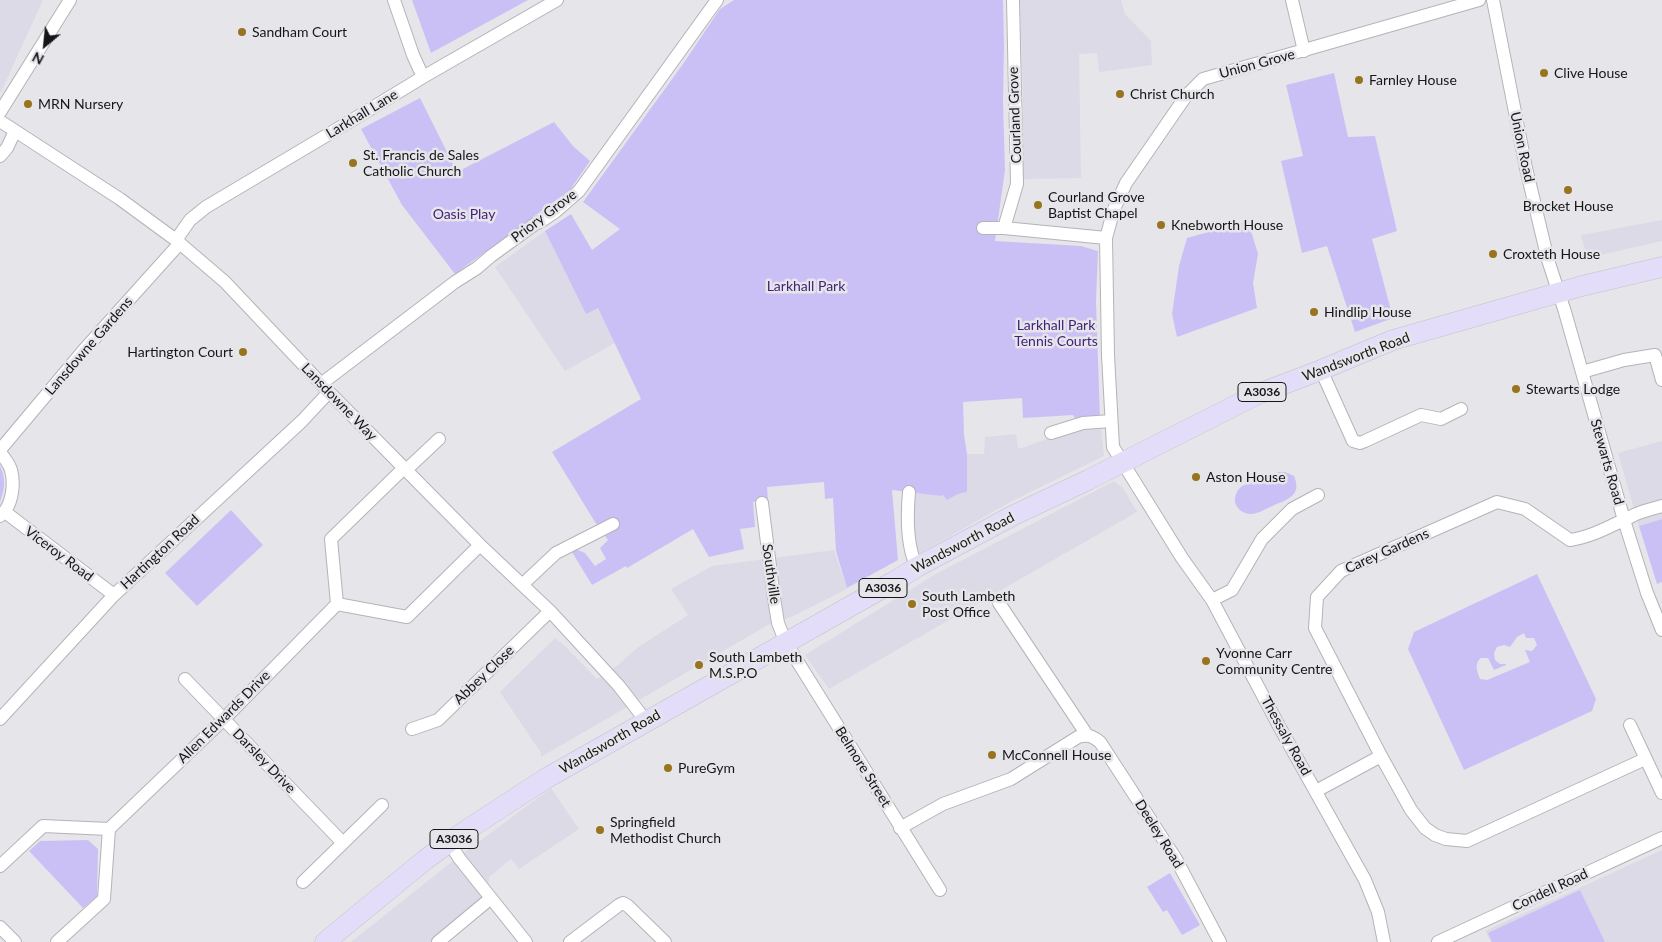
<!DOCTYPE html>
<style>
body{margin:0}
#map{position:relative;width:1662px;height:942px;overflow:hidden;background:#e6e5ea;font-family:Lato,sans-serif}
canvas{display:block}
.north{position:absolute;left:20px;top:20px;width:50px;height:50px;-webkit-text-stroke:4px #e6e5ea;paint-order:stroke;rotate:208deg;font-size:14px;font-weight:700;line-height:20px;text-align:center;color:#161618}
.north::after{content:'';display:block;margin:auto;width:18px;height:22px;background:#161618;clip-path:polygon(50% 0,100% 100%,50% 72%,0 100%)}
</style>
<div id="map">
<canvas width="1662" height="942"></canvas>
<div class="north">N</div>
</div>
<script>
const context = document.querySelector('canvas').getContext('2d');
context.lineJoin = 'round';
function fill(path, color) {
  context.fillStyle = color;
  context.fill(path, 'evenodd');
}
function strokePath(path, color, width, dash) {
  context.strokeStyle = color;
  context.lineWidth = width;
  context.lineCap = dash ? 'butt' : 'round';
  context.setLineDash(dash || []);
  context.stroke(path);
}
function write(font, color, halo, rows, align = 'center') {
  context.font = font + ' Lato,sans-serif';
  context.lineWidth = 5;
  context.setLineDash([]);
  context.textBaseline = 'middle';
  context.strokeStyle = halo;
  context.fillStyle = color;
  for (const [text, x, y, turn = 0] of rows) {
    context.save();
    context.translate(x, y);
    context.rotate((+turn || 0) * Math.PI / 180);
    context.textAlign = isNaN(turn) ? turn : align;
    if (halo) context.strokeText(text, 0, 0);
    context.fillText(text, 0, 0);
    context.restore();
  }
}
fill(new Path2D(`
 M 0,0 L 43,0 L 1,92 L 0,92 Z
 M 1020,0 L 1121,0 L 1125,14 L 1151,41 L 1152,65 L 1099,72 L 1097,53 L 1079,54 L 1081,178 L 1023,179 L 1023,96 Z
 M 1662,220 L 1662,241 L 1587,258 L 1581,235 Z
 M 545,231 L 586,313 L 598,308 L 615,343 L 565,371 L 495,267 Z
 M 1093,422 L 1101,426 L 1104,456 L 1014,500 L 922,552 L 917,553 L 911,509 L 916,493 L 941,496 L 943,495 L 947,499 L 958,494 L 967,492 L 967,454 L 984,454 L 985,437 L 1016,434 L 1018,448 L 1022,448 Z
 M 1662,441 L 1662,519 L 1639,526 L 1618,453 Z
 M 1114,481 L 1123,488 L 1137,512 L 829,689 L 805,655 L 934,575 Z
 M 834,550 L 847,589 L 791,617 L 768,625 L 541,757 L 541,753 L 500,692 L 555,638 L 564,645 L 597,679 L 618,665 L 637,648 L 688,615 L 671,589 L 712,566 Z
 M 551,788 L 579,829 L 519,869 L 511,859 L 489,877 L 488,891 L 480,906 L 434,942 L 351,942 L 449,864 Z
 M 1662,850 L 1662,942 L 1491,942 L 1485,931 Z`), '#dddae7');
fill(new Path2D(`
 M 412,0 L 528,0 L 431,53 Z
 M 734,0 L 1003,0 L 1004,46 L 1003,103 L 1005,170 L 995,241 L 1081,246 L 1098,251 L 1096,301 L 1100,419 L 1076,420 L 1073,415 L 1023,418 L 1022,398 L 963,402 L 964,435 L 967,454 L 967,492 L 958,494 L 947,500 L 943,495 L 941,496 L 916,493 L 915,490 L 909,492 L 892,490 L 898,560 L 847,588 L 836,551 L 833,498 L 825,499 L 824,482 L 767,487 L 768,499 L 753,502 L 755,527 L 740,529 L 744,549 L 709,557 L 693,529 L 627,568 L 626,566 L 592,585 L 572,552 L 576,549 L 585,553 L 595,566 L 606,559 L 600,548 L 608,540 L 595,522 L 552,452 L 641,399 L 598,308 L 586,314 L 545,231 L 571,214 L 592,250 L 620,229 L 583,202 L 683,64 L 720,9 Z
 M 1334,73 L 1348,137 L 1375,136 L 1397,231 L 1372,239 L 1393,318 L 1355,332 L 1327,246 L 1302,253 L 1281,161 L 1303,156 L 1286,85 Z
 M 420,98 L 457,172 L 554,122 L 573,146 L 590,161 L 570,190 L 455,274 L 402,205 L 361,129 Z
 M 1248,221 L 1258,254 L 1253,283 L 1257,308 L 1177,337 L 1172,314 L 1179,266 L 1187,238 Z
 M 0,466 C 6,478 5,489 0,502 Z
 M 1279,472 L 1285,472 L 1294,476 C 1303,497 1285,500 1270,507 C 1264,510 1257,514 1251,514 C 1235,513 1229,497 1242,486 Z
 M 231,510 L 263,545 L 197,606 L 165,573 Z
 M 1662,519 L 1662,582 L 1657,584 L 1639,526 Z
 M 1537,574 L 1596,699 L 1592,711 L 1464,770 L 1408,649 L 1414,632 ZM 1524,633 L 1526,638 L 1534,638 L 1537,645 L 1532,651 L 1525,650 L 1530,662 L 1487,680 L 1480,679 C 1477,672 1474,663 1481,658 L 1488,658 L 1494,670 L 1506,665 L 1506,664 L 1500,664 L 1495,660 L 1494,653 L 1497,647 L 1504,645 L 1510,647 L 1517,637 Z
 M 88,840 L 98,849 L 97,896 L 83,908 L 29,851 L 40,841 Z
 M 1170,873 L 1200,925 L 1182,935 L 1167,910 L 1163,912 L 1147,887 Z
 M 1580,890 L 1605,942 L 1492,942 L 1488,933 Z`), '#cbc0f6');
const minor = new Path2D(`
 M 394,0 L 413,55 L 423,77
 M 1292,0 L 1304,51
 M 1493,0 L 1526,168 L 1548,260 L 1565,312 L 1624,520 L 1647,593 L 1662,630
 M 0,112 L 70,0
 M 0,121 L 120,199 L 176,240 L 225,282 L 329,392 L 406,470 L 480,545 L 550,611 L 619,686 L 646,721
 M 0,156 L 7,148 L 15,131
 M 983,228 L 1004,228 L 1106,238
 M 1004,228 L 1017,184 L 1013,0
 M 176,240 L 190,220 L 206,207 L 354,119 L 423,77 L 557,0
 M 1321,370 L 1353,441 L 1360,443 L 1365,441 L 1421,415 L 1441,419 L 1461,409
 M 1582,372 L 1624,360 L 1655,355 L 1662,380
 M 321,384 L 455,282 L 477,268 L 491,256 L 535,224 L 540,222 L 555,212 L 579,191 L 717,0
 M 1051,433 L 1083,423 L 1111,421
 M 0,450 L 83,351 L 180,243
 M 0,452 C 4,458 9,463 11,470 C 15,485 12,507 0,516
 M 404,468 L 331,539 L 337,604 L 407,617 L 480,545
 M 406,470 L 439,439
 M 909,492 C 907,515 906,546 917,567
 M 762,503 L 774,598 L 778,623 L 786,643 L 940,890
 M 5,512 L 114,595
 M 523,584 L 556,553 L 613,524
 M 1212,600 L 1232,590 L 1262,539 L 1292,509 L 1318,495
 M 999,603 L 1087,735
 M 185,679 L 343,843
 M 0,719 L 114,595 L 302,421 L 329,392
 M 1630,725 L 1662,793
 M 412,729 L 438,720 L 550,611
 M 1645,759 L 1467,841 L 1446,839 L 1435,835 L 1425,828 L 1411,810 L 1381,756 L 1315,628 L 1317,597 L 1341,571 L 1497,502 L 1525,509 L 1570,540 C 1592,537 1612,525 1632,516 C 1641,511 1652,509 1662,506
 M 1316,791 L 1381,756
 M 900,828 L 943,804 L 1011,779 L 1078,737 C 1088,734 1092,736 1100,742 L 1176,859 L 1220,942
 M 449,842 L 459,858 L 526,942
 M 0,866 L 43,826 L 109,829
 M 303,882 L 382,805
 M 0,927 L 15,942
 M 57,942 L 104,899 L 109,829 L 224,719 L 337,604
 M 438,942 L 491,898
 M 570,942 L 619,905 L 623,903 L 628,906 L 665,942
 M 1384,942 L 1378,912 L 1365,880 L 1279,726 L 1212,600 L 1182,558 L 1113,447 L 1108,355 L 1106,238 L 1114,209 L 1126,183 L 1186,96 L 1203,79 L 1479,0
 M 1438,942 L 1662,838`);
const primary = new Path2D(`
 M 325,942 L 425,860 L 456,837 L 545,779 L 895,581 L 917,567 L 1014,515 L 1088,480 L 1258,394 L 1321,370 L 1393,340 L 1582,286 L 1662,267`);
strokePath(minor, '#b4b3b8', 14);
strokePath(primary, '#c2c2c3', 21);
strokePath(minor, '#fff', 12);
strokePath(primary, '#e3ddfa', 20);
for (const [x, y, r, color] of [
 [242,32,5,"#97741d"],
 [1544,73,5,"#97741d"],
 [1359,80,5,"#97741d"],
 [1120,94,5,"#97741d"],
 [28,104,5,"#97741d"],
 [353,163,5,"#97741d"],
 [1568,190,5,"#97741d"],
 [1038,205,5,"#97741d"],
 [1161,225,5,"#97741d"],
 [1493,254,5,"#97741d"],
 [1314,312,5,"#97741d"],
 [243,352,5,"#97741d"],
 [1516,389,5,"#97741d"],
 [1196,477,5,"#97741d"],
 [912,604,5,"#97741d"],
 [1206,661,5,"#97741d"],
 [699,665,5,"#97741d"],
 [992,755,5,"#97741d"],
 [668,768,5,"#97741d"],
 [600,830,5,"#97741d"]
]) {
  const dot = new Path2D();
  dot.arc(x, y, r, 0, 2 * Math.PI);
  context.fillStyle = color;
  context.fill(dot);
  strokePath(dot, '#e6e5ea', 2);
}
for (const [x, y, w] of [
 [1262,392,48],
 [883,588,48],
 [454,839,48]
]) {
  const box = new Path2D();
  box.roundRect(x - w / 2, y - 9.5, w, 19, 4);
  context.fillStyle = '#e6e5ea';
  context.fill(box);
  strokePath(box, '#161618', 1);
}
write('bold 12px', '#161618', null, [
 ["A3036",1262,392],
 ["A3036",883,588],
 ["A3036",454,839]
]);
write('14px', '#161618', '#e6e5ea', [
 ["Sandham Court",252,32],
 ["Clive House",1554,73],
 ["Farnley House",1369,80],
 ["Christ Church",1130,94],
 ["MRN Nursery",38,104],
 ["St. Francis de Sales",363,155],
 ["Catholic Church",363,171],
 ["Courland Grove",1048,197],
 ["Baptist Chapel",1048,213],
 ["Brocket House",1568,206,"center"],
 ["Knebworth House",1171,225],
 ["Croxteth House",1503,254],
 ["Hindlip House",1324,312],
 ["Hartington Court",233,352,"right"],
 ["Stewarts Lodge",1526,389],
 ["Aston House",1206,477],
 ["South Lambeth",922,596],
 ["Post Office",922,612],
 ["Yvonne Carr",1216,653],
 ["Community Centre",1216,669],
 ["South Lambeth",709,657],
 ["M.S.P.O",709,673],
 ["McConnell House",1002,755],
 ["PureGym",678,768],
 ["Springfield",610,822],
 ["Methodist Church",610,838]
], 'left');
write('14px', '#161618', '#e6e5ea', [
 ["Union Grove",1257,64,-15],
 ["Larkhall Lane",362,114,-31],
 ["Courland Grove",1015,115,-92],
 ["Union Road",1522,147,78],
 ["Priory Grove",544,216,-37],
 ["Lansdowne Gardens",89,346,-49],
 ["Wandsworth Road",1356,357,-21],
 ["Lansdowne Way",339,402,46],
 ["Stewarts Road",1607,462,74],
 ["Wandsworth Road",963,543,-28],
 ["Carey Gardens",1387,551,-24],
 ["Hartington Road",160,552,-43],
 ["Viceroy Road",59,554,37],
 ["Southville",771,574,82],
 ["Abbey Close",484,675,-44],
 ["Allen Edwards Drive",224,717,-45],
 ["Thessaly Road",1286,736,61],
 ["Wandsworth Road",610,742,-30],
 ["Darsley Drive",264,761,46],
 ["Belmore Street",863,767,58],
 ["Deeley Road",1159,834,58],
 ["Condell Road",1550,890,-25]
]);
write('14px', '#42237a', '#e6e5ea', [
 ["Oasis Play",464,214],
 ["Larkhall Park",806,286],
 ["Larkhall Park",1056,325],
 ["Tennis Courts",1056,341]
]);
</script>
